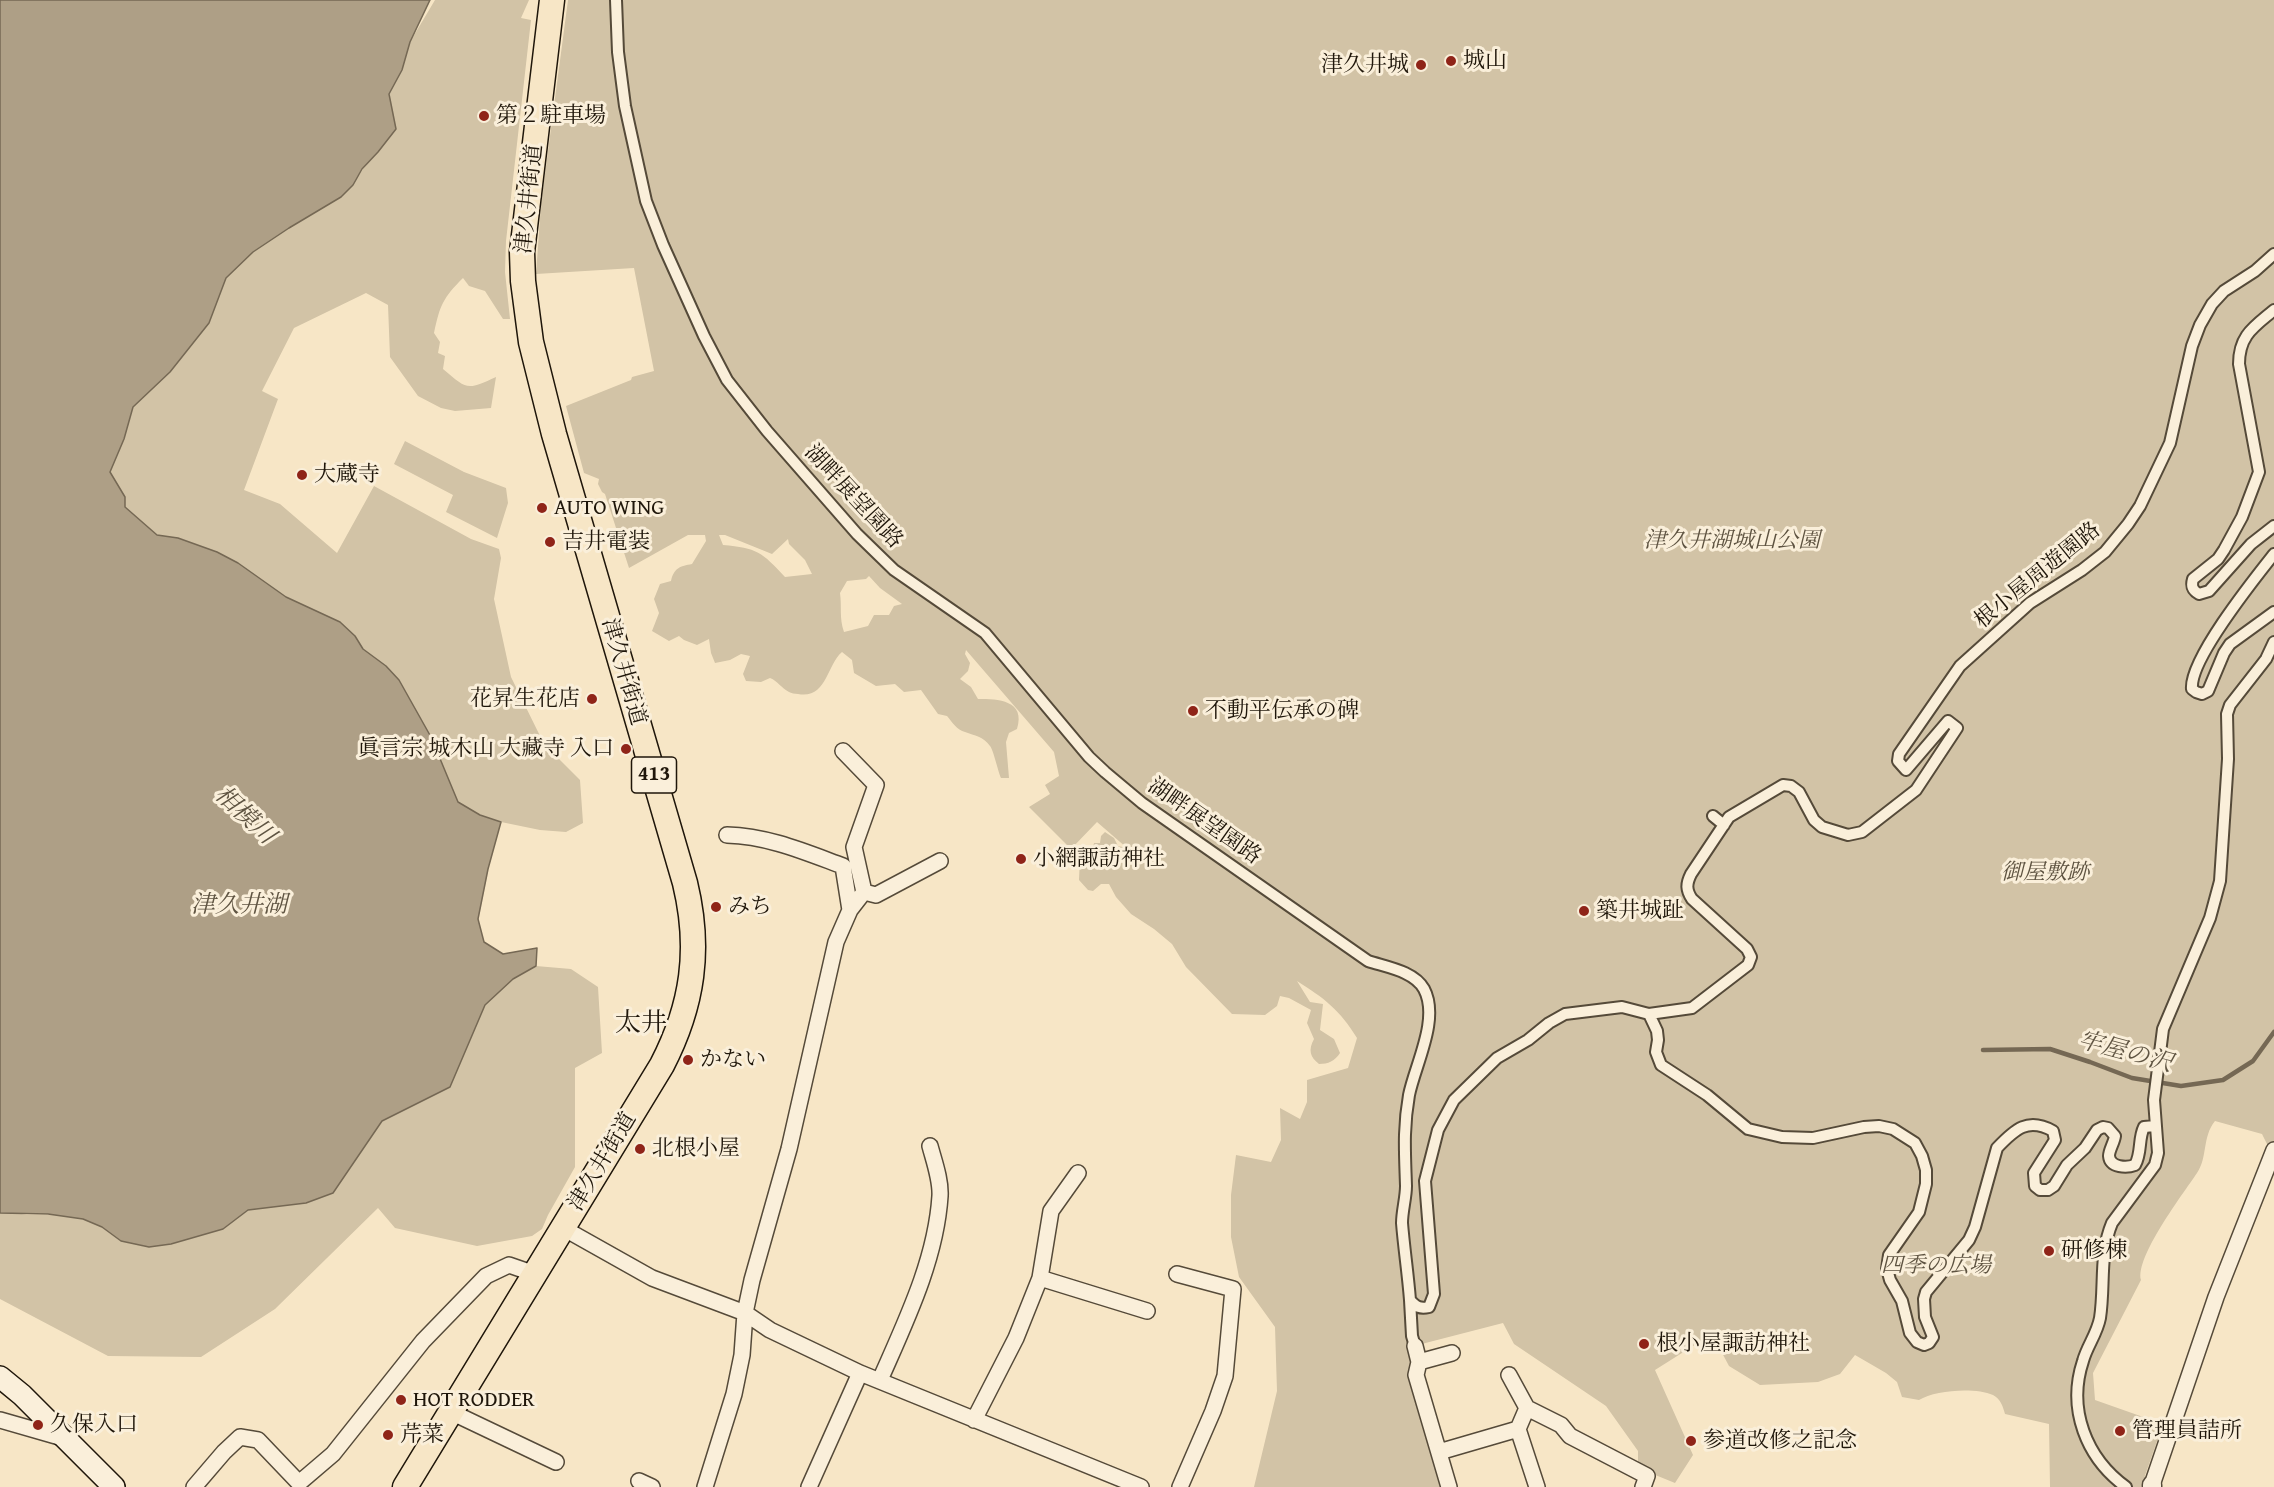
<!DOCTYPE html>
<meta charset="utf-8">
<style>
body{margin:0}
canvas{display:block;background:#f7e6c6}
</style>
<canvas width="2274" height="1487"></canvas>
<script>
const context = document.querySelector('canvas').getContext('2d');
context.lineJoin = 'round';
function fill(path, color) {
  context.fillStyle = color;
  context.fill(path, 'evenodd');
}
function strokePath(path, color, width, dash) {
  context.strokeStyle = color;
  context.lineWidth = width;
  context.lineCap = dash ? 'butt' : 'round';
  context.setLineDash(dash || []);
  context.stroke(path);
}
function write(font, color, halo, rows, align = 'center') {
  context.font = font + ' "Gentium Book Plus","Noto Serif JP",serif';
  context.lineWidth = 6;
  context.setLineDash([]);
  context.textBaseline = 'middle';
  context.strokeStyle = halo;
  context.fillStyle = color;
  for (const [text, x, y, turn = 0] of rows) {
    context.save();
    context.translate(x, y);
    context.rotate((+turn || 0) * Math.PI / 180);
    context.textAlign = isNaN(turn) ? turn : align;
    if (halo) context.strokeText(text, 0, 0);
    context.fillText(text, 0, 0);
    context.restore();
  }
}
fill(new Path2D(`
 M 435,0 L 529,0 L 521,18 L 531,20 L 506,241 L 505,272 L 510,319 L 503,319 L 485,291 L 469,286 L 463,278 C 443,298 440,305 434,333 L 440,342 L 438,353 L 445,356 L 443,369 C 467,389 466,391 496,377 L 491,408 L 455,411 L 441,408 L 418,396 L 390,357 L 388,305 L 366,293 L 294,328 L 262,391 L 278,399 L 244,490 L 280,504 L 337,553 L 374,486 L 471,539 L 499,549 L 501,558 L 494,599 L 511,677 L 544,744 L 580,780 L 583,823 L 566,832 L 540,830 L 501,822 L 480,815 L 458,802 L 431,737 L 399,680 L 386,666 L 363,649 L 355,636 L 340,622 L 286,597 L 238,563 L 178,538 L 157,535 L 125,507 L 110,472 L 124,439 L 133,407 L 170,372 L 209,323 L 226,278 L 253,252 L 353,185 C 364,164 382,148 396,129 L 389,94 L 402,70 L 410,42 Z
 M 568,0 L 2274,0 L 2274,1143 L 2269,1148 L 2262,1134 L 2215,1121 C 2202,1137 2208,1157 2197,1173 C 2183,1194 2135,1257 2141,1280 L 2093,1373 L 2095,1400 L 2163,1424 L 2141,1487 L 2050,1487 L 2049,1424 L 2005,1414 C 2003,1407 2001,1399 1993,1395 C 1975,1387 1935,1390 1919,1400 L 1902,1397 L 1897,1382 L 1886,1373 L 1855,1355 L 1840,1374 L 1818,1382 L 1760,1385 L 1729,1366 L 1712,1334 L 1655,1370 L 1693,1455 L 1675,1483 L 1643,1470 L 1638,1464 L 1638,1451 L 1606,1406 L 1514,1344 L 1503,1323 L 1410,1347 L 1414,1361 L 1409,1371 L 1442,1487 L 1254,1487 L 1277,1391 L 1275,1327 L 1239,1277 L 1231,1237 L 1231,1195 L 1236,1155 L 1271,1162 L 1281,1140 L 1280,1108 L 1300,1119 L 1307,1102 L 1307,1080 L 1348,1068 L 1357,1038 C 1340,1010 1324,998 1297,981 L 1310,1002 L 1323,1004 L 1320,1030 L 1334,1039 L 1340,1053 C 1335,1061 1328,1064 1319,1064 C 1310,1057 1308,1050 1314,1039 L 1307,1023 L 1311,1010 L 1289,998 L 1280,996 L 1277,1006 L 1265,1015 L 1232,1014 L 1186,967 L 1172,944 L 1154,929 L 1131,914 L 1116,897 L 1109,884 L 1101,884 L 1093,891 L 1088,890 L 1079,880 L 1080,857 L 1084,856 L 1086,849 L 1093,848 L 1094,843 L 1100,843 L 1101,836 L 1105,832 L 1114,838 L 1118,846 L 1127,848 L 1097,822 L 1071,849 L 1029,807 L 1050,794 L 1045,785 L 1059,776 L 1054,752 L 966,650 L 965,654 L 970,663 L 968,671 L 960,679 L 971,687 L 978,699 C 998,699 1026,700 1017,729 L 1009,733 L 1006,742 L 1009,778 L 1001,778 C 998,771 993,749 990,746 C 983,736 975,736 965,732 C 957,730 952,722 947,716 L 938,714 L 921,690 L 904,692 L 895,684 L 876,686 L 854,673 L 852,660 L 842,652 C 826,666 827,699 798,694 C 795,694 791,693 789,692 C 781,688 778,681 770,678 L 761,682 L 746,681 L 743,674 L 750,656 L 741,654 L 730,660 L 715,663 L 711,653 L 709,639 L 697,645 L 684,640 L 679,636 L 669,641 L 652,631 L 659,613 L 654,599 L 660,584 L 671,581 C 674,568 680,566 692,564 L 706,541 L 705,535 L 688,535 L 629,568 L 605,494 L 602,492 L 598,484 L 599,479 L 584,473 L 566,406 L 631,380 L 632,377 L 654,371 L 634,268 L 536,274 L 541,204 ZM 719,535 L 725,535 L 772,554 L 788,539 L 789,544 L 805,560 L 812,574 L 785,577 C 762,552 757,548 723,545 ZM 869,576 L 880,588 L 902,604 L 894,606 L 889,615 L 874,615 L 868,626 L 844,632 C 839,617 842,608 840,593 L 847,581 L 866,579 Z
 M 405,441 L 464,472 L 506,488 L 508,503 L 497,538 L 446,512 L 453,495 L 394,464 Z
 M 536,966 L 571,969 L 598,987 L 602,1053 L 575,1068 L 575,1167 L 548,1215 L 542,1229 L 532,1236 L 477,1246 L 395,1228 L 378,1208 L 275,1309 L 201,1357 L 108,1356 L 0,1299 L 0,1210 L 27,1215 L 84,1215 L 249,1206 L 384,1117 L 486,1001 L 515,975 Z`), '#d2c3a6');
const water = new Path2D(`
 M 0,0 L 430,0 L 410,42 L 402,70 L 389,94 L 396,129 L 378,152 L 362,169 L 353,185 L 341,197 L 289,228 L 253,252 L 226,278 L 209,323 L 170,372 L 133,407 L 124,439 L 110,472 L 125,497 L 125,507 L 157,535 L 178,538 L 217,552 L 238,563 L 286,597 L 340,622 L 355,636 L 363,649 L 386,666 L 399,680 L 431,737 L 458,802 L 480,815 L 501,822 L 488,869 L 478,919 L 484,942 L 503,954 L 537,948 L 536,966 L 513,979 L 485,1005 L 450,1087 L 382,1121 L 333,1193 L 306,1203 L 248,1210 L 223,1229 L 171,1244 L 149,1247 L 121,1241 L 102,1227 L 83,1219 L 48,1214 L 0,1213 Z`);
fill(water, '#ae9f86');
strokePath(water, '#756854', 1.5);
strokePath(new Path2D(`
 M 1983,1050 L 2050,1049 L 2090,1062 L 2132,1078 L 2181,1086 L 2223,1080 L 2253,1061 L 2274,1032`), '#756854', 4.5);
const pedestrian = new Path2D(`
 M 616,0 L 618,52 L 625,106 L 646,201 L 663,245 L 704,336 L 727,380 L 767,431 L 857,534 L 894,570 L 985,633 L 1089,757 L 1105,772 L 1142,803 L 1368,961 C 1386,967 1414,971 1424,989 C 1440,1019 1415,1065 1409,1095 C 1403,1129 1405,1153 1406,1186 C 1406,1198 1402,1211 1402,1223 C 1404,1248 1408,1274 1410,1300 C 1416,1307 1420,1309 1429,1307 L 1434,1294 L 1425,1181 L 1438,1130 L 1454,1100 L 1497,1058 L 1528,1040 L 1549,1023 L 1565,1014 L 1622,1007 L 1649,1014
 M 2274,310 C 2254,327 2239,335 2239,364 L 2259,472 L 2242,517 L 2224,550 L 2218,559 L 2193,579 C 2191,586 2192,590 2199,594 L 2209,591 L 2251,544 L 2274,526
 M 2274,554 C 2255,578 2189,660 2192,689 L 2196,692 L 2202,694 L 2208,691 L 2224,653 L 2230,644 L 2274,612
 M 1713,816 L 1724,825
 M 1649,1014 L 1692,1008 L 1748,965 L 1751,957 L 1747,949 L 1692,899 C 1686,890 1686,884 1691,874 L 1729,817 L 1783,785 L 1791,786 L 1799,792 L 1814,820 L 1822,827 L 1848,835 L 1862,832 L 1916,790 L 1957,728 L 1948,721 L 1906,770 L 1898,761 L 1899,754 L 1960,666 L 2030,603 L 2082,570 L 2105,552 L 2128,524 L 2140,506 L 2170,443 L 2192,346 L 2200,325 L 2212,304 L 2224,291 L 2255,271 L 2274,254
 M 1649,1014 L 1657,1031 L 1658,1040 L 1656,1052 L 1661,1065 L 1707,1095 L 1748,1129 L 1782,1137 L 1813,1138 L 1864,1127 L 1879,1126 L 1893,1129 L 1915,1143 L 1922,1156 L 1926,1170 L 1926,1184 L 1919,1212 L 1889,1255 L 1887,1269 L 1890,1280 L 1902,1301 L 1910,1333 L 1917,1342 L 1924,1345 L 1929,1343 L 1933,1337 L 1925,1317 L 1924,1299 L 1926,1292 L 1969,1240 L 1975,1227 L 1997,1148 C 2015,1129 2028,1117 2053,1131 L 2055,1140 L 2034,1173 L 2035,1186 L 2040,1190 L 2048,1190 L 2054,1186 L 2067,1165 L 2085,1148 L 2097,1130 L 2103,1127 L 2108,1128 L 2115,1136 C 2114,1143 2109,1150 2109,1156 C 2110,1168 2127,1168 2135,1165 C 2142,1153 2138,1139 2144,1127 L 2155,1126
 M 1410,1300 L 1412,1336 L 1415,1346
 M 2126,1487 C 2086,1458 2067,1409 2083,1361 C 2087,1346 2097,1334 2100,1318 C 2105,1286 2099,1254 2112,1223 L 2155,1165 L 2158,1153 L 2154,1100 L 2163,1029 L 2210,918 L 2220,881 L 2228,759 L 2227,714 L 2230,705 L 2266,659 L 2274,642`);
const minor = new Path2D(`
 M 727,835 C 768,836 805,852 843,866 L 850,910
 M 864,892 L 876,895 L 940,861
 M 563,1228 L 652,1278 L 745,1313 L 770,1330 L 860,1373 L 1141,1487
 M 1177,1274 L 1233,1289 L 1225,1376 L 1213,1411 L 1180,1487
 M 1040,1278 L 1147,1311
 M 1415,1346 L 1419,1362 L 1416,1375 L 1449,1487
 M 1419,1362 L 1452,1353
 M 1509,1375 L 1527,1408 L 1518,1429
 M 880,1380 C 905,1323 936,1260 940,1196 C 941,1180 934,1161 930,1146
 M 1527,1408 L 1561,1425 L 1570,1436 L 1647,1476 L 1643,1487
 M 451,1412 L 556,1462
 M 0,1420 L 63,1438
 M 974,1420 L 1016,1338 L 1040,1278 L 1051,1211 L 1078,1173
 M 1439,1452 L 1518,1429 L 1537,1487
 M 639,1481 L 652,1487
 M 2152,1485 L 2216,1297 L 2274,1150
 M 194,1487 L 224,1452 L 240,1437 L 258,1440 L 299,1483 L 333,1454 L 423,1341 L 486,1276 L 509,1265 L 535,1274
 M 705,1487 L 734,1394 L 742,1355 L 745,1313 L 752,1280 L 789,1149 L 836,942 L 850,910 L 864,892 L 854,847 L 876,785 L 843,751
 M 809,1487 L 860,1373`);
const tertiary = new Path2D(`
 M 2152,1487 L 2152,1485`);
const secondary = new Path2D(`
 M 0,1377 L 22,1395 L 114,1487`);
const trunk = new Path2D(`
 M 405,1487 L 662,1065 C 693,1005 701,949 685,883 L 554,434 L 531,342 L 523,281 L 522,252 L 552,0`);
strokePath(pedestrian, '#554a39', 14);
strokePath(minor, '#554a39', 18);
strokePath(tertiary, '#554a39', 21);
strokePath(secondary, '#1f160a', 24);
strokePath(trunk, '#1f160a', 27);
strokePath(pedestrian, '#faefda', 10);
strokePath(minor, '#faefda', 15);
strokePath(tertiary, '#faefda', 18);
strokePath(secondary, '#faefda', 21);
strokePath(trunk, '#f7e6c6', 24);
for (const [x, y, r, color] of [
 [1451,61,6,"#8f2418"],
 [1421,65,6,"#8f2418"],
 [484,116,6,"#8f2418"],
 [302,475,6,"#8f2418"],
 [542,508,6,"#8f2418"],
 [550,542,6,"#8f2418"],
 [592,699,6,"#8f2418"],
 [1193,711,6,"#8f2418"],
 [626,749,6,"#8f2418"],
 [1021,859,6,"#8f2418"],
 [716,907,6,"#8f2418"],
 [1584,911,6,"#8f2418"],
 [688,1060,6,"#8f2418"],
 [640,1149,6,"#8f2418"],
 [2049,1251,6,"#8f2418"],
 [1644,1344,6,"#8f2418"],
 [401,1400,6,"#8f2418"],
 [38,1425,6,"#8f2418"],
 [2120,1431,6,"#8f2418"],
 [388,1435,6,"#8f2418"],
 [1691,1441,6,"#8f2418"]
]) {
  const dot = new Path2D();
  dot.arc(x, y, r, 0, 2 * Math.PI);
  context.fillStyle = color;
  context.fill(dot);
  strokePath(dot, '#faefda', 2);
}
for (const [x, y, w] of [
 [654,775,45]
]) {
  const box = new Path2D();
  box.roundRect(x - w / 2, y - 18, w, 36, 4.5);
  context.fillStyle = '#faefda';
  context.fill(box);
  strokePath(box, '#1f160a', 1.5);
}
write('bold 21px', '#1f160a', null, [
 ["413",654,775]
]);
write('22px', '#1f160a', '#faefda', [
 ["城山",1463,61],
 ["津久井城",1409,65,"right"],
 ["第２駐車場",496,116],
 ["大蔵寺",314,475],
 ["AUTO WING",554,508],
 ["吉井電装",562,542],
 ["花昇生花店",580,699,"right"],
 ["不動平伝承の碑",1205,711],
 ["眞言宗 城木山 大藏寺 入口",614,749,"right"],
 ["小網諏訪神社",1033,859],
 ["みち",728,907],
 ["築井城趾",1596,911],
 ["かない",700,1060],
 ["北根小屋",652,1149],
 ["研修棟",2061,1251],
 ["根小屋諏訪神社",1656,1344],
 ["HOT RODDER",413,1400],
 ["久保入口",50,1425],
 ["管理員詰所",2132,1431],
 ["芹菜",400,1435],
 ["参道改修之記念",1703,1441]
], 'left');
write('22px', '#1f160a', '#faefda', [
 ["津久井街道",530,199,-84],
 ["湖畔展望園路",853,497,47],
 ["根小屋周遊園路",2038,576,-39],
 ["津久井街道",623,672,74],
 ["湖畔展望園路",1204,822,35],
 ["津久井街道",603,1162,-59]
]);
write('italic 22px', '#5e5341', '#faefda', [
 ["津久井湖城山公園",1732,541],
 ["御屋敷跡",2045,873],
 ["四季の広場",1936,1266]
]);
write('italic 24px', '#5f5442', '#faefda', [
 ["相模川",244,816,43],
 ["津久井湖",239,906],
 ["牢屋の沢",2125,1053,15]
]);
write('26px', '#1f160a', '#faefda', [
 ["太井",641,1024]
]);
</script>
